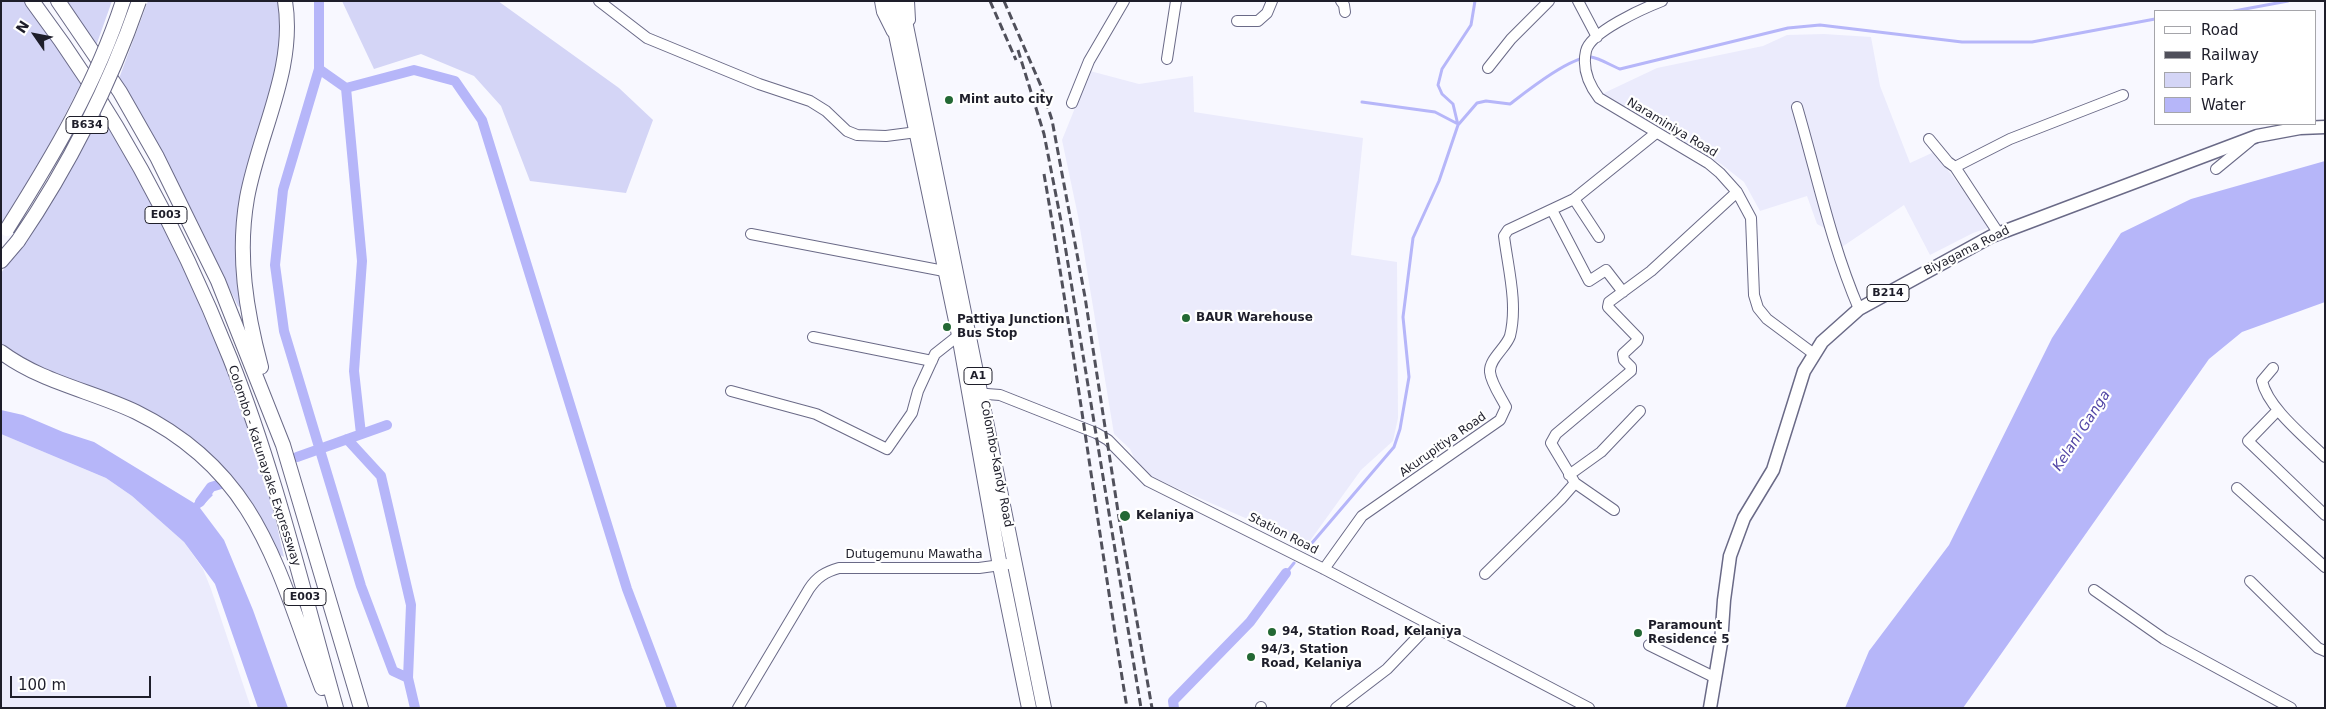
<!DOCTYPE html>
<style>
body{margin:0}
#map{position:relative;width:2326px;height:709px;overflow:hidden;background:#f8f8ff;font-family:"DejaVu Sans",sans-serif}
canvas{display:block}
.frame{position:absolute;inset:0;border:2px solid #1e1e2a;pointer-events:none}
.legend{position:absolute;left:2154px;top:10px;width:162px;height:115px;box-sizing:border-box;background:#fff;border:1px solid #a5a5aa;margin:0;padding:6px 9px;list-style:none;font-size:15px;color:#1e1e2a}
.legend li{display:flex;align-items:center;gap:10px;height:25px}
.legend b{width:25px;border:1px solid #a5a5aa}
.north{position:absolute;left:10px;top:10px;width:50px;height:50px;-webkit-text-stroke:4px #fff;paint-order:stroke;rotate:303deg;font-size:14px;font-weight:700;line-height:20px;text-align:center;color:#1e1e2a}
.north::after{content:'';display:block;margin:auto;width:18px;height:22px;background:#1e1e2a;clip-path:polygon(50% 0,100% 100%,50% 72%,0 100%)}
.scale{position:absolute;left:10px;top:676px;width:141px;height:22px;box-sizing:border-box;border:2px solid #1e1e2a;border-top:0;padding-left:6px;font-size:15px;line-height:18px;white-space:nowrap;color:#1e1e2a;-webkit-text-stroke:4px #fff;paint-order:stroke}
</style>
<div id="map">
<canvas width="2326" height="709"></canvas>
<div class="frame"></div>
<ul class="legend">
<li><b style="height:6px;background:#fff"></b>Road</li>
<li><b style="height:6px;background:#50505b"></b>Railway</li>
<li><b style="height:14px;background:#d4d5f6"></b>Park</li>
<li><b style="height:14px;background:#b6b6f9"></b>Water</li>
</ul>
<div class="north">N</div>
<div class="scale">100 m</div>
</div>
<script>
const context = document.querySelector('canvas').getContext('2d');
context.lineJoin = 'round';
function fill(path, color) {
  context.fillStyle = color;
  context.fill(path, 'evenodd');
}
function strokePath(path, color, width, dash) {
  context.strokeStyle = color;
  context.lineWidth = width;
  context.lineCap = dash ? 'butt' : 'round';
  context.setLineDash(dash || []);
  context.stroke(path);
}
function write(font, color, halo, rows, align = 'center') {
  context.font = font + ' "DejaVu Sans",sans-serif';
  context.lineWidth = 4.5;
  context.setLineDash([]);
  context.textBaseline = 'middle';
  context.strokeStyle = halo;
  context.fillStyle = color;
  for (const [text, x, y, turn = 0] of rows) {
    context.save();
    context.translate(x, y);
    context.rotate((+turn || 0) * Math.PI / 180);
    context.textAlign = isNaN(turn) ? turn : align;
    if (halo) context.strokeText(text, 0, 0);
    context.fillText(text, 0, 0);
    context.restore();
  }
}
fill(new Path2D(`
 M 1824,34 L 1871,37 L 1880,86 L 1910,163 L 1934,152 L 1991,227 L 1973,233 L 1930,255 L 1904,205 L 1833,253 L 1828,230 L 1817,224 L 1807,196 L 1760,211 L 1744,182 L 1721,164 L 1602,94 L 1657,68 L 1763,46 L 1787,35 Z
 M 1090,71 L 1139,84 L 1193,76 L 1194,112 L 1363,138 L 1351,255 L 1397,262 L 1398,418 L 1393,441 L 1361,470 L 1307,545 L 1149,476 L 1137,464 L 1130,449 L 1114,434 L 1078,216 L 1062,140 Z
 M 1,434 L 106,478 L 132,496 L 184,542 L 203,569 L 211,589 L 251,708 L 1,708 Z`), '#ebebfc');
fill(new Path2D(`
 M 1,1 L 26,1 L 83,80 L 35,172 L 1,225 Z
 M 67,1 L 112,1 L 96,46 Z
 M 148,1 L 279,1 L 281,49 L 236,260 L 237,283 L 241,308 L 238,306 L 165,158 L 118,81 Z
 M 342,1 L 498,1 L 619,88 L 653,120 L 626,193 L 530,181 L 501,106 L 474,76 L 421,54 L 374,69 Z
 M 102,106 L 142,176 L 213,326 L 267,482 L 284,557 L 280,555 C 246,486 193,427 121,399 C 81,383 37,372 1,350 L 1,273 L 22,245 Z`), '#d4d5f6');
fill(new Path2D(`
 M 2325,161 L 2325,302 L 2242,332 L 2209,359 L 1963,708 L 1845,708 L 1869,651 L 1949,545 L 2052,338 L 2121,233 L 2191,199 Z
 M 1,410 L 23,415 L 63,432 L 94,442 L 194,503 L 205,489 L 213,495 L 200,508 L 224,540 L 253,610 L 288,708 L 258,708 L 215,584 L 184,542 L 132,496 L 106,478 L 1,434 Z`), '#b6b6f9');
strokePath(new Path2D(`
 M 2234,11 L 2288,1
 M 1362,102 L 1435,112 L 1458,124
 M 1458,125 L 1453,104 L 1442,94 L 1438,85 L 1442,69 L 1471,25 L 1475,1
 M 1306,550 L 1394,447 L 1400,429 L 1409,377 L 1403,317 L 1413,238 L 1439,181 L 1458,125 L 1477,103 L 1486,101 L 1510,104 C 1527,91 1571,56 1591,57 C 1600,58 1611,66 1620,69 L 1788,28 L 1820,25 L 1962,42 L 2032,42 L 2155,19
 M 1286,573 L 1294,563`), '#b6b6f9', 3);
strokePath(new Path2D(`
 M 319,1 L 319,69 L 346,88 L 414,70 L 455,81 L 482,120 L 627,589 L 672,708
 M 319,69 L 283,190 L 275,265 L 284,331 L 361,586 L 393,671 L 408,678
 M 346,88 L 362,261 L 354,371 L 361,434
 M 347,439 L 381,476 L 411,605 L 408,678 L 415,708
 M 297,457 L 387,425
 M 200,502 L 211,487 L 221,484
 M 1174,708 L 1173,701 L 1250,622 L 1286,573`), '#b6b6f9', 10);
const minor = new Path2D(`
 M 599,1 L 647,38 L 759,84 L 810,101 L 826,111 L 847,131 L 857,135 L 886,136 L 917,132
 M 880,1 L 882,12 L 892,32
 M 909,1 L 910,20
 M 1341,1 L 1344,5 L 1345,12
 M 1578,1 L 1597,37
 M 1662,1 C 1644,8 1590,32 1586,51 C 1582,69 1589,85 1599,98 L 1708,163 L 1720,173 L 1737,192 L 1751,218 L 1754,295 L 1758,308 L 1767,319 L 1814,354
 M 1237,21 L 1258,21 L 1267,13 L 1272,1
 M 1167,59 L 1176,1
 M 1488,68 L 1511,39 L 1549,1
 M 1072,103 L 1089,61 L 1124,1
 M 1797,107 C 1817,175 1831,244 1859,309
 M 1929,139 L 1948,162 L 1955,167 L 1999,234
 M 1955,167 L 2010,139 L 2123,95
 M 2216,169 L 2250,141
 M 1574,199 L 1599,237
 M 1552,210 L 1589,281 L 1606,270 L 1623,292
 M 751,234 L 944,271
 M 813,337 L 932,361
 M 2273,368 L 2262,381 C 2268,408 2305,437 2325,457
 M 731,391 L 816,414 L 887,449 L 912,413 L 918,391 L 935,354 L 959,335
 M 974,393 L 1000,395 L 1096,433 L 1108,440 L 1148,481 L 1324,569 L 1589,708
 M 2278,410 L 2248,441 L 2325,515
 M 1569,475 L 1601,452 L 1640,411
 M 2237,488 L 2325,567
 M 1614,510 L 1575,483 L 1551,443 L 1556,434 L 1631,371 L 1631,367 L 1624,360 L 1623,354 L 1637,341 L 1638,338 L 1608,307 L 1609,302 L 1651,271 L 1737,192
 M 1324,569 L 1362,516 L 1500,420 L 1506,407 C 1501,397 1491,383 1490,372 C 1489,359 1506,348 1510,336 C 1518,304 1508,268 1504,236 L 1508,230 L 1574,199 L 1656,133
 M 1485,574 L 1561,499 L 1575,483
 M 2250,581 L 2318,648 L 2325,651
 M 2094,590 L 2164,639 L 2291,708
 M 1649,645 L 1716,678
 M 1261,707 L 1261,708
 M 738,708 L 809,589 C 817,577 825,572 839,568 L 979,568 L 1015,563
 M 1336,708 L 1387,669 L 1429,625`);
const major = new Path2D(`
 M 1710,708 L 1721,643 L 1724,600 L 1730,556 L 1744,518 L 1773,470 L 1804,371 L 1822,342 L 1859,309 L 1992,236 L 2257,136 L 2300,128 L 2325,127`);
const highway = new Path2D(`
 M 32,1 C 115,111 179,230 230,358 C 275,471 303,591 336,708
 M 58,1 L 120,92 L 157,157 L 218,281 L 283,445 L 361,708
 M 889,1 L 959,335 L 1000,566 L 1029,708
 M 901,1 L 1044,708
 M 1,261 L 18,241
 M 1,352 C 41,382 92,391 136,412 C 260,473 277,570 322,688
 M 261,367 C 246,311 237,255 247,198 C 259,132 296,69 285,1`);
strokePath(minor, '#6a6a87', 12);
strokePath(major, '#6a6a87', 15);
strokePath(highway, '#6a6a87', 16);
strokePath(minor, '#fff', 10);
strokePath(major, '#fff', 12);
strokePath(highway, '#fff', 14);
strokePath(new Path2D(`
 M 990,1 L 1016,60
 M 1004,1 L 1041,86 L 1052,120 L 1085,297 L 1119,518 L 1152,708
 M 1018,50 L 1044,134 L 1061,221 L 1141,708
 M 1044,174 C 1075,352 1098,530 1127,708`), '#50505b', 3, [8, 4]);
const highwayBridge = new Path2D(`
 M 7,229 C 53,156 96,84 123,1
 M 18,241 C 69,166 109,87 139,1`);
strokePath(highwayBridge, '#6a6a87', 16, []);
strokePath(highwayBridge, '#fff', 14);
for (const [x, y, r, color] of [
 [949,100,5,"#236834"],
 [1186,318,5,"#236834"],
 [947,327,5,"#236834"],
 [1125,516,6,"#236834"],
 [1272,632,5,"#236834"],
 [1638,633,5,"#236834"],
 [1251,657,5,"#236834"]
]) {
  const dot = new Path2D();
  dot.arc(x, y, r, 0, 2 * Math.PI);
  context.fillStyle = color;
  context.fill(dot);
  strokePath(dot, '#fff', 2);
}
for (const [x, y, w] of [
 [87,125,42],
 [166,215,42],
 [1888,293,42],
 [978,376,28],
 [305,597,42]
]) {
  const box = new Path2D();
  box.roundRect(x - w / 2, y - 8.5, w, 17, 4);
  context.fillStyle = '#fff';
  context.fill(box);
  strokePath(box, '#1e1e2a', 1);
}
write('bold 11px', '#1e1e2a', null, [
 ["B634",87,125],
 ["E003",166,215],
 ["B214",1888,293],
 ["A1",978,376],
 ["E003",305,597]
]);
write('bold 12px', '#1e1e2a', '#fff', [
 ["Mint auto city",959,100],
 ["BAUR Warehouse",1196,318],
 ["Pattiya Junction",957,320],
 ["Bus Stop",957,334],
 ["Kelaniya",1136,516],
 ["Paramount",1648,626],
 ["Residence 5",1648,640],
 ["94, Station Road, Kelaniya",1282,632],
 ["94/3, Station",1261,650],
 ["Road, Kelaniya",1261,664]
], 'left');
write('12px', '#1e1e2a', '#fff', [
 ["Naraminiya Road",1672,128,31],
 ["Biyagama Road",1967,251,-27],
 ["Akurupitiya Road",1443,445,-35],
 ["Colombo-Kandy Road",996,464,79],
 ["Colombo - Katunayake Expressway",264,466,72],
 ["Station Road",1283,534,27],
 ["Dutugemunu Mawatha",914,555]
]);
write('italic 14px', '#5246a6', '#fff', [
 ["Kelani Ganga",2082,431,-57]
]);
</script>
